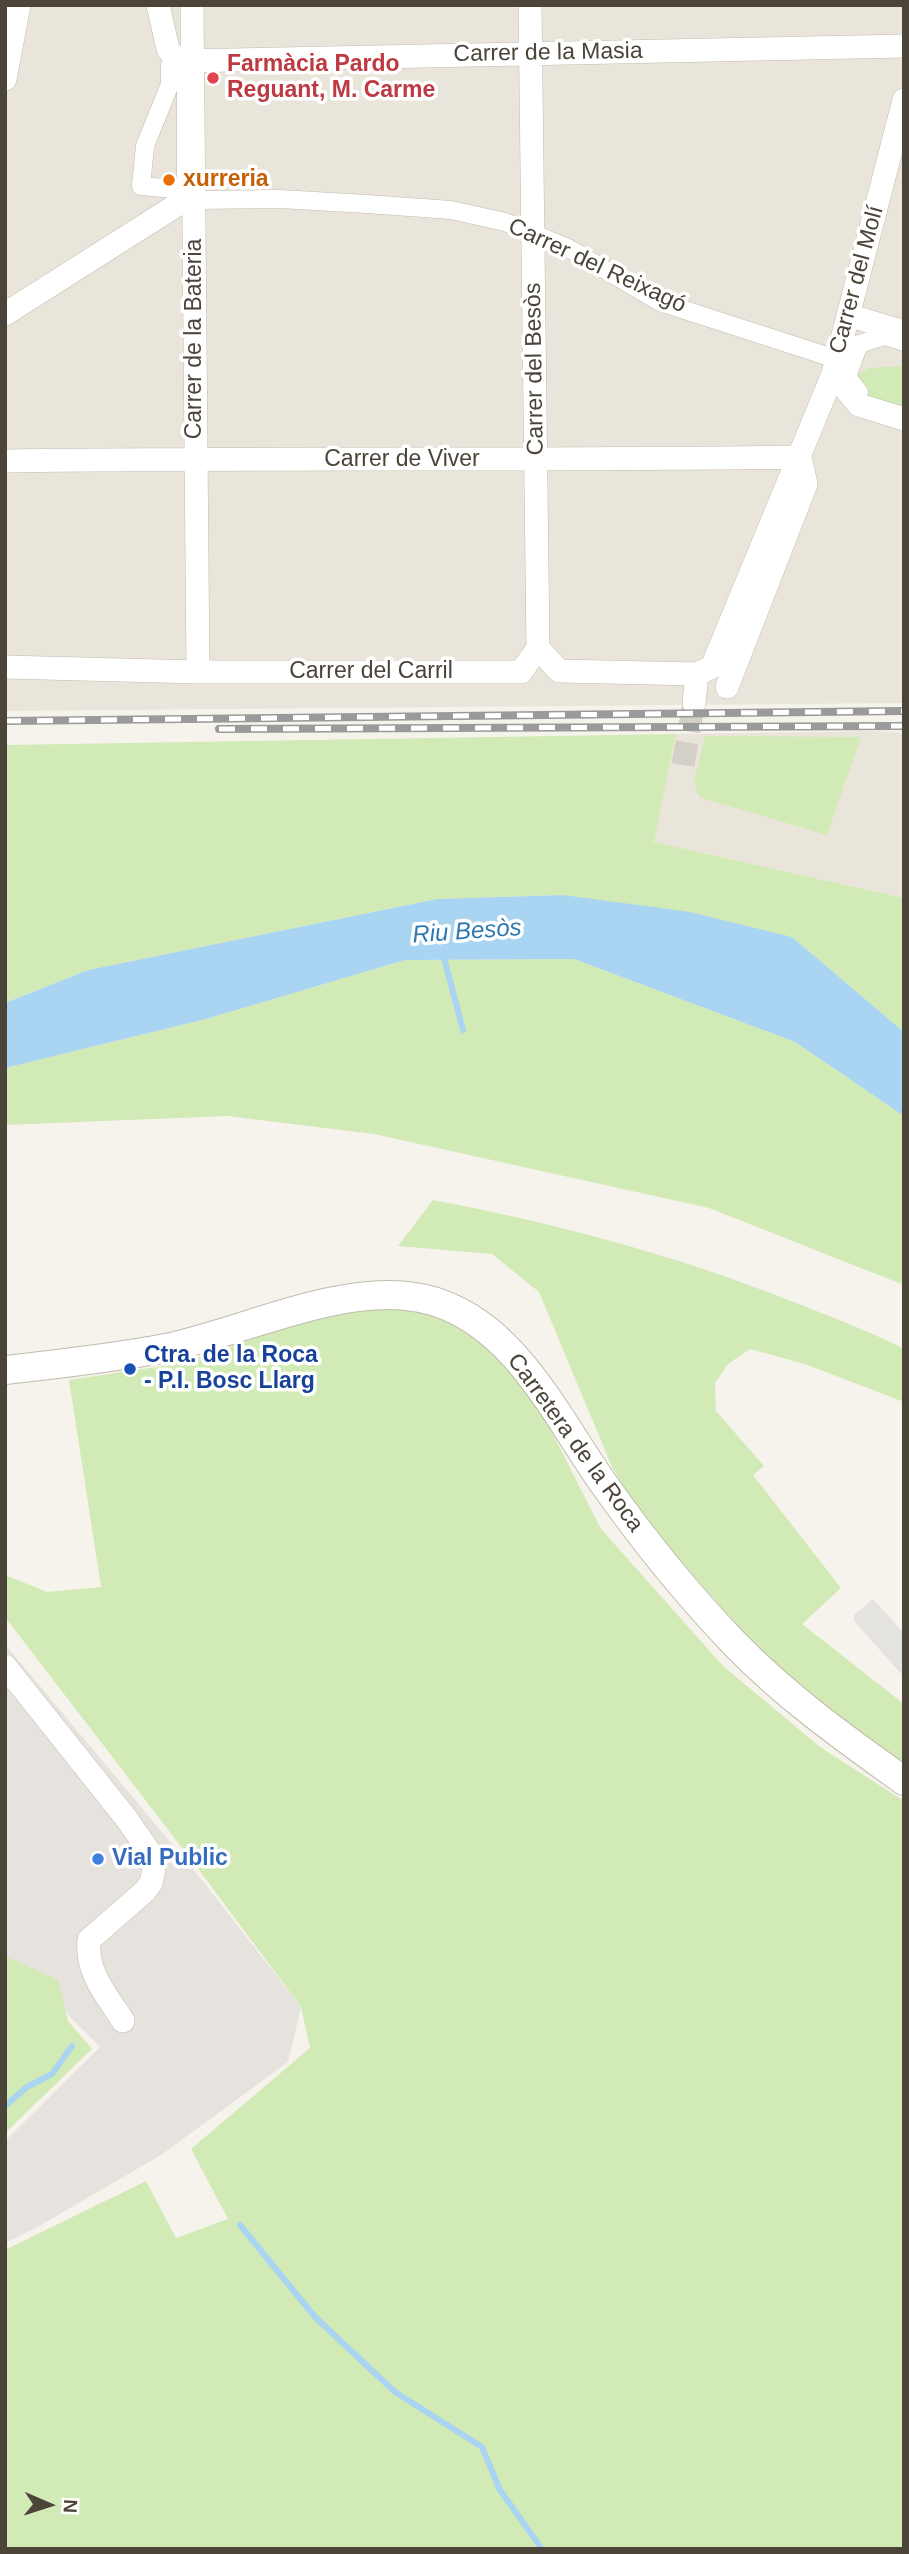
<!DOCTYPE html>
<meta charset="utf-8">
<style>
body{margin:0}
#map{position:relative;width:909px;height:2554px;overflow:hidden;background:#f6f3ec;font-family:Arial,sans-serif}
canvas{display:block}
.frame{position:absolute;inset:0;border:7px solid #4b4439;pointer-events:none}
.north{position:absolute;left:14px;top:2470px;width:70px;height:70px;-webkit-text-stroke:5px #fff;paint-order:stroke;rotate:93deg;font-size:19px;font-weight:700;line-height:28px;text-align:center;color:#4b4439}
.north::after{content:'';display:block;margin:auto;width:24px;height:32px;background:#4b4439;clip-path:polygon(50% 0,100% 100%,50% 72%,0 100%)}
</style>
<div id="map">
<canvas width="909" height="2554"></canvas>
<div class="frame"></div>
<div class="north">N</div>
</div>
<script>
const context = document.querySelector('canvas').getContext('2d');
context.lineJoin = 'round';
function fill(path, color) {
  context.fillStyle = color;
  context.fill(path, 'evenodd');
}
function strokePath(path, color, width, dash) {
  context.strokeStyle = color;
  context.lineWidth = width;
  context.lineCap = dash ? 'butt' : 'round';
  context.setLineDash(dash || []);
  context.stroke(path);
}
function write(font, color, halo, rows, align = 'center') {
  context.font = font + ' Arial,sans-serif';
  context.lineWidth = 7;
  context.setLineDash([]);
  context.textBaseline = 'middle';
  context.strokeStyle = halo;
  context.fillStyle = color;
  for (const [text, x, y, turn = 0] of rows) {
    context.save();
    context.translate(x, y);
    context.rotate((+turn || 0) * Math.PI / 180);
    context.textAlign = isNaN(turn) ? turn : align;
    if (halo) context.strokeText(text, 0, 0);
    context.fillText(text, 0, 0);
    context.restore();
  }
}
fill(new Path2D(`
 M 5,5 L 904,5 L 904,703 L 5,711 Z
 M 876,731 L 904,733 L 904,898 L 654,842 L 676,734 Z`), '#eae5da');
fill(new Path2D(`
 M 5,1644 L 202,1880 L 301,2007 L 288,2062 L 161,2155 L 41,2225 L 5,2243 L 5,2141 L 100,2047 L 71,2018 L 52,1994 L 5,1959 Z`), '#e6e2dd');
fill(new Path2D(`
 M 901,366 L 904,370 L 904,412 L 861,399 L 849,379 L 869,368 Z
 M 676,734 L 654,842 L 904,898 L 904,1032 L 792,937 L 563,895 L 437,899 L 88,970 L 5,1003 L 5,745 Z
 M 705,736 L 861,737 L 827,835 L 699,797 L 694,781 Z
 M 574,959 L 795,1042 L 904,1116 L 904,1285 L 709,1208 L 374,1134 L 227,1116 L 5,1125 L 5,1068 L 206,1019 L 405,960 Z
 M 433,1200 C 555,1223 675,1255 791,1301 C 829,1316 867,1330 904,1349 L 904,1402 L 805,1364 L 750,1349 L 728,1364 L 715,1383 L 716,1411 L 764,1466 L 753,1475 L 841,1588 L 802,1624 L 904,1704 L 904,1765 L 784,1678 L 640,1515 L 612,1467 L 539,1292 L 492,1254 L 398,1246 Z
 M 426,1295 L 495,1320 L 601,1529 L 723,1666 L 820,1747 L 904,1801 L 904,2549 L 5,2549 L 5,2250 L 146,2181 L 176,2238 L 228,2219 L 191,2149 L 310,2048 L 301,2007 L 199,1870 L 5,1617 L 5,1575 L 47,1592 L 101,1587 L 69,1380 L 163,1366 L 205,1355 L 325,1314 Z
 M 5,1956 L 58,1980 L 68,2021 L 92,2049 L 5,2133 Z`), '#d2eab5');
fill(new Path2D(`
 M 873,1599 L 904,1633 L 904,1677 L 854,1621 L 854,1615 Z`), '#e5e3e0');
fill(new Path2D(`
 M 563,895 L 690,912 L 792,937 L 904,1032 L 904,1116 L 795,1042 L 574,959 L 405,960 L 206,1019 L 5,1068 L 5,1003 L 88,970 L 437,899 Z`), '#a9d4f2');
strokePath(new Path2D(`
 M 443,954 L 463,1030
 M 5,2106 L 27,2087 L 52,2074 L 72,2046
 M 240,2225 L 315,2317 L 395,2392 L 482,2447 L 500,2490 L 542,2549`), '#a9d4f2', 6);
strokePath(new Path2D(`
 M 683,765 L 694,703`), '#d4d0c8', 23, [23, 11]);
const pedestrian = new Path2D(`
 M 170,66 L 186,66 L 186,190 L 141,186 L 145,146 L 170,84 Z
 M 194,200 L 280,199 L 367,204 L 451,210 L 505,222 L 568,248 L 660,302 L 836,359
 M 859,392 L 847,377 L 859,344 L 885,336 L 904,342`);
const minor = new Path2D(`
 M 158,5 L 168,49 L 174,57 L 185,61 L 904,46
 M 192,5 L 198,672
 M 530,5 L 538,648
 M 5,79 L 19,5
 M 5,314 L 180,203 L 194,200
 M 848,315 L 904,332
 M 833,374 L 859,405 L 904,419
 M 5,461 C 270,457 535,461 800,457
 M 538,648 L 559,671 L 697,674 L 712,667 L 833,374 L 904,100
 M 5,667 L 198,672 L 521,672 L 538,648
 M 727,687 L 806,484 L 800,457
 M 694,703 L 697,674
 M 5,1666 L 126,1818 L 151,1854 L 154,1869 L 151,1883 L 145,1891 L 89,1940 C 86,1973 106,1994 123,2021`);
const tertiary = new Path2D(`
 M 5,1370 C 59,1364 114,1358 166,1348 C 241,1332 331,1288 407,1296 C 508,1306 554,1415 606,1487 C 645,1542 688,1595 734,1643 C 785,1696 844,1738 904,1781`);
strokePath(pedestrian, '#c2bbae', 19);
strokePath(minor, '#c2bbae', 24);
strokePath(tertiary, '#c2bbae', 30);
strokePath(pedestrian, '#fff', 18);
strokePath(minor, '#fff', 23);
strokePath(tertiary, '#fff', 28);
const rail = new Path2D(`
 M 5,721 L 904,711
 M 219,729 L 904,726`);
strokePath(rail, '#9a9a9a', 8);
strokePath(rail, '#fff', 5, [16]);
for (const [x, y, r, color] of [
 [213,78,7,"#e0444e"],
 [169,180,7,"#e8710a"],
 [130,1369,7,"#1a4fb4"],
 [98,1859,7,"#3f7fe0"]
]) {
  const dot = new Path2D();
  dot.arc(x, y, r, 0, 2 * Math.PI);
  context.fillStyle = color;
  context.fill(dot);
  strokePath(dot, '#fff', 2.5);
}
write('23px', '#4b4439', '#fff', [
 ["Carrer de la Masia",548,53,-1],
 ["Carrer del Reixagó",597,266,25],
 ["Carrer del Molí",857,280,-75],
 ["Carrer de la Bateria",195,339,-90],
 ["Carrer del Besòs",535,369,-91],
 ["Carrer de Viver",402,460],
 ["Carrer del Carril",371,672],
 ["Carretera de la Roca",575,1443,54]
]);
write('bold 23px', '#be3a42', '#fff', [
 ["Farmàcia Pardo",227,65],
 ["Reguant, M. Carme",227,91]
], 'left');
write('bold 23px', '#c56008', '#fff', [
 ["xurreria",183,180]
], 'left');
write('bold 23px', '#164399', '#fff', [
 ["Ctra. de la Roca",144,1356],
 ["- P.I. Bosc Llarg",144,1382]
], 'left');
write('bold 23px', '#366cbe', '#fff', [
 ["Vial Public",112,1859]
], 'left');
write('italic 24px', '#2e7ab2', '#fff', [
 ["Riu Besòs",467,932,-4]
]);
</script>
